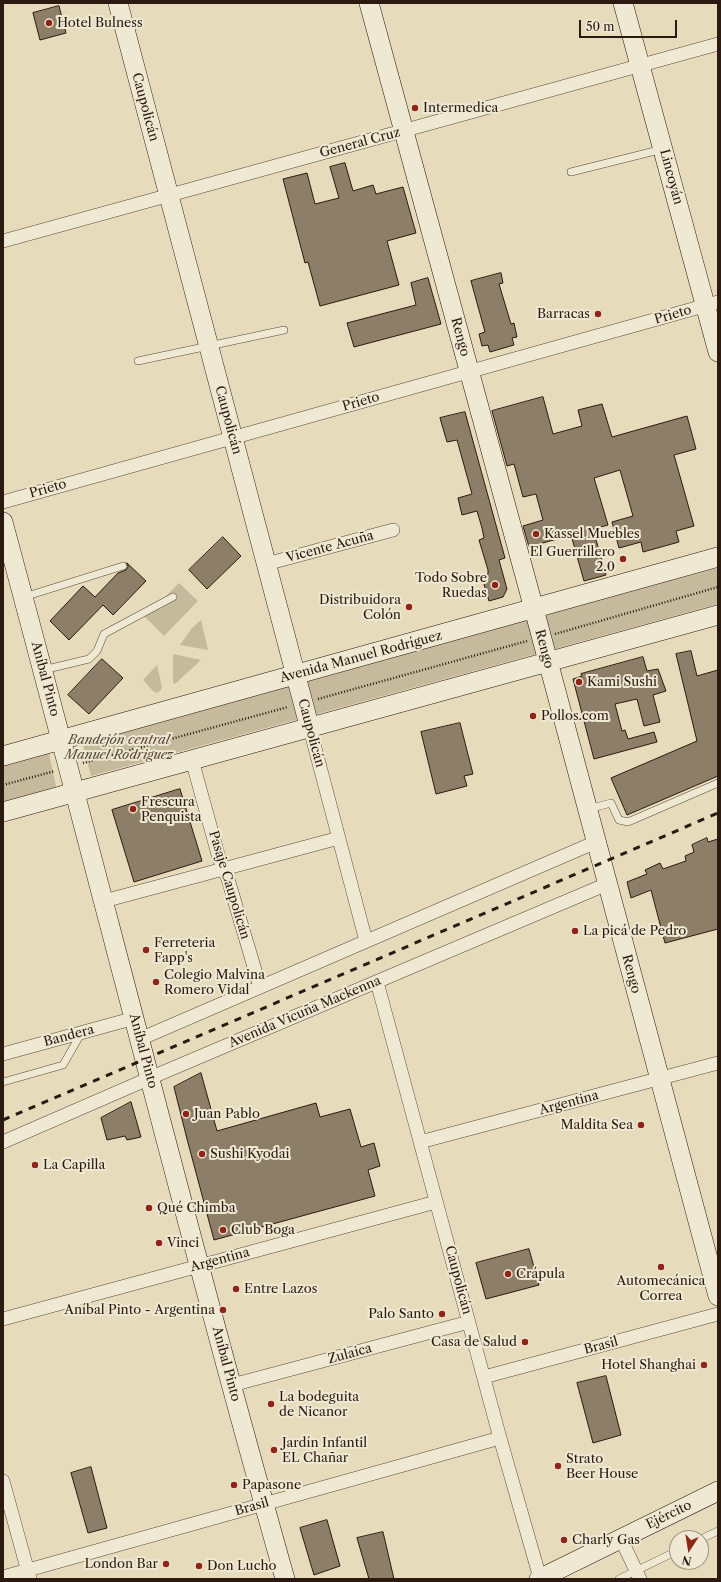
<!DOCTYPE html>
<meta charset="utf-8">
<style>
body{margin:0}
#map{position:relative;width:721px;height:1582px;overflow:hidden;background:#e6dbba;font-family:"Libre Caslon Text",serif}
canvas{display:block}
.frame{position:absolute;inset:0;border:4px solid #2c1910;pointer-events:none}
.north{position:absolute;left:669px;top:1530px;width:40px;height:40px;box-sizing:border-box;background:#efe8d2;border:1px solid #a19584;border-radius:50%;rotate:192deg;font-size:11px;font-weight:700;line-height:16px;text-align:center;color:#2c1910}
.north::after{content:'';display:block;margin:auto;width:14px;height:18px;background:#8f2418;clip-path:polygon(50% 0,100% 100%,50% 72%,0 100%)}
.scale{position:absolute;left:579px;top:20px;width:98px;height:18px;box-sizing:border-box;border:2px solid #2c1910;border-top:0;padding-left:5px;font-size:12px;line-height:14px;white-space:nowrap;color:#2c1910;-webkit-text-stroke:3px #efe8d2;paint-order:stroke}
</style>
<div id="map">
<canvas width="721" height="1582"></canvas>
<div class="frame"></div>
<div class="north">N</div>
<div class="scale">50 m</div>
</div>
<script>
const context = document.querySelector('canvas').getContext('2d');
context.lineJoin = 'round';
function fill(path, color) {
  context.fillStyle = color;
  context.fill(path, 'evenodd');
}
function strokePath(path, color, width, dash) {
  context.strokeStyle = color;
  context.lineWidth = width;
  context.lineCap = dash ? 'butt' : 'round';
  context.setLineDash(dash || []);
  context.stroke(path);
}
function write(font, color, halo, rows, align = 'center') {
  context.font = font + ' "Libre Caslon Text",serif';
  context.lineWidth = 4;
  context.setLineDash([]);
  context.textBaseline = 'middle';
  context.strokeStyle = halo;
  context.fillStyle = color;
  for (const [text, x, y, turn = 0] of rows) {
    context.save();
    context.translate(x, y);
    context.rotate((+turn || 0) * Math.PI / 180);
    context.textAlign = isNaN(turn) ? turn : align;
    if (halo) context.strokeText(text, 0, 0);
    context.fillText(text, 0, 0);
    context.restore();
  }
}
fill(new Path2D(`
 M 718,568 L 718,604 L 91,776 L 81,737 Z
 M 179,583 L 198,601 L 164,636 L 145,617 Z
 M 201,620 L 208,650 L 180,645 L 192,628 Z
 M 173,654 L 201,660 L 175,684 L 173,683 Z
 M 157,665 L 162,687 L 161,690 L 157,693 L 153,691 L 143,680 Z
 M 48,749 L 57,791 L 3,806 L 3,762 Z`), '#c6ba9d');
const building = new Path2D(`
 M 59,6 L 66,33 L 40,40 L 33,13 Z
 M 345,163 L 353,191 L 373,185 L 376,194 L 403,187 L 416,233 L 387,241 L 399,285 L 320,306 L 308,262 L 305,263 L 283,179 L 307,173 L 315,204 L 339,198 L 330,167 Z
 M 501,273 L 503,283 L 499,284 L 511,324 L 514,323 L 517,337 L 512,338 L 514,345 L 490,352 L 488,345 L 482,346 L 479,334 L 485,332 L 471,281 Z
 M 428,278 L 441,324 L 354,347 L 347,323 L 416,305 L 411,283 Z
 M 543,397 L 553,434 L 582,426 L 578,410 L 602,404 L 612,437 L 687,416 L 696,449 L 674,455 L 694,526 L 676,531 L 679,542 L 643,552 L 641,542 L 619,548 L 612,522 L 633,516 L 620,470 L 594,478 L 608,525 L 593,529 L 606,575 L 584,581 L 571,535 L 529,547 L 523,526 L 543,520 L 536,494 L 523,497 L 514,464 L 507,466 L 492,411 Z
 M 465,412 L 505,558 L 499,560 L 507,589 L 503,597 L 489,601 L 483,581 L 487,580 L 486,575 L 488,574 L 488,570 L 479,540 L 484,538 L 482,528 L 477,511 L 462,515 L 458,498 L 472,494 L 457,440 L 447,442 L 440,418 Z
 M 223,537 L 241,556 L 207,589 L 189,570 Z
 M 127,563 L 146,581 L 113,615 L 103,605 L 69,640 L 50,621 L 83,586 L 95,597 L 118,573 L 126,570 L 128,567 Z
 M 691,651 L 697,676 L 718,670 L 718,776 L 627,815 L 611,778 L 697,741 L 676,654 Z
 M 643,657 L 647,671 L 658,669 L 666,691 L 653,695 L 660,722 L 644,726 L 637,699 L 615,704 L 622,731 L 625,730 L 628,739 L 654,732 L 657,742 L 594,759 L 573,679 L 582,676 L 581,674 Z
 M 102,659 L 123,678 L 89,714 L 68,695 Z
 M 460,723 L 473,774 L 464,776 L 467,786 L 436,794 L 421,732 Z
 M 180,789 L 202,861 L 134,882 L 112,810 Z
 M 707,838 L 708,842 L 718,839 L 718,929 L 665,943 L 651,890 L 631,898 L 627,882 L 647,874 L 645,870 L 660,863 L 663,869 L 686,861 L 685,856 L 694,852 L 692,845 Z
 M 201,1073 L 217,1131 L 316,1103 L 320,1117 L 350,1109 L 361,1147 L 374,1143 L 380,1166 L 368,1170 L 375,1196 L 214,1240 L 187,1139 L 174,1087 Z
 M 131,1102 L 141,1137 L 127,1140 L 125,1136 L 107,1140 L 101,1118 Z
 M 529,1249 L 539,1285 L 486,1299 L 476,1263 Z
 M 606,1376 L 621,1435 L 593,1443 L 577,1383 Z
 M 91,1467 L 107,1528 L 88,1533 L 71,1473 Z
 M 327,1520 L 340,1566 L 314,1575 L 300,1528 Z
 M 383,1532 L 394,1579 L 369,1579 L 357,1538 Z`);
fill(building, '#8d7e68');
strokePath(building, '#2c1910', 1);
const lane = new Path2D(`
 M 571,172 L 663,149
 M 138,361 L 284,330
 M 24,597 L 123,566
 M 43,670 L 89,659 L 97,651 L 104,634 L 173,597
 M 588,809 L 611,803 L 619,820 L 628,822 L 718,783
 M 3,1082 L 63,1065 L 82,1032
 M 701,1539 L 718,1531
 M 619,1579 L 677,1551`);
const street = new Path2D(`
 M 3,241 L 718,44
 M 3,502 L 718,302
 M 266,564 L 393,530
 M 310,729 L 366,941
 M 192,760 L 219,858 L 228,879 L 260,987
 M 104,901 L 339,838
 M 377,982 L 500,1438 L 540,1578
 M 140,1039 L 596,842
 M 3,1054 L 135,1018
 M 3,1142 L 164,1072 L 607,884
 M 420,1142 L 718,1063
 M 3,1319 L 436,1202
 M 484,1377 L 718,1314
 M 232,1385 L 469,1322
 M 3,1481 L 30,1579
 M 621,1539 L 640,1579
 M 3,1577 L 500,1438`);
const secondary = new Path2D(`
 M 118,3 L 310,729
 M 369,3 L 534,609 L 718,1296
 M 623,3 L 718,352
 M 3,522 C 98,874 186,1228 285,1579
 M 3,756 L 718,557
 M 3,812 L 718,615
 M 539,1579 L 718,1491`);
strokePath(lane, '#5a4a3a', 8);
strokePath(street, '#5a4a3a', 14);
strokePath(secondary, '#2c1910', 20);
strokePath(new Path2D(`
 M 555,634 L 718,587
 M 318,699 L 527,641
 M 83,763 L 288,707
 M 3,785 L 55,771`), '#2c1910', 2.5, [1, 2]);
strokePath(lane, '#efe8d2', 7);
strokePath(street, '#efe8d2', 13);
strokePath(secondary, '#efe8d2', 19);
strokePath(new Path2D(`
 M 3,1120 L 718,813`), '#2c1910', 3, [7, 7]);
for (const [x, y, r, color] of [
 [49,23,4,"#8f2418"],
 [415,108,4,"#8f2418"],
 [598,314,4,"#8f2418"],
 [536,534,4,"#8f2418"],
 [623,559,4,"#8f2418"],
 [495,585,4,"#8f2418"],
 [409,607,4,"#8f2418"],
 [579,682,4,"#8f2418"],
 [533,716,4,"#8f2418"],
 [133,809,4,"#8f2418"],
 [575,931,4,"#8f2418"],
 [146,950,4,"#8f2418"],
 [156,982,4,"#8f2418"],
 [186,1114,4,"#8f2418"],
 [641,1125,4,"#8f2418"],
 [202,1154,4,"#8f2418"],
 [35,1165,4,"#8f2418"],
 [149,1208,4,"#8f2418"],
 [223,1230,4,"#8f2418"],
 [159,1243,4,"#8f2418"],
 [661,1267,4,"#8f2418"],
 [508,1274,4,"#8f2418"],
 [236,1289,4,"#8f2418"],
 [223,1310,4,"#8f2418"],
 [442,1314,4,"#8f2418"],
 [525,1342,4,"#8f2418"],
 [704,1365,4,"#8f2418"],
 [271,1404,4,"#8f2418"],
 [274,1450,4,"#8f2418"],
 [558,1466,4,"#8f2418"],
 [234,1485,4,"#8f2418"],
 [564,1540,4,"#8f2418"],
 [166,1564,4,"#8f2418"],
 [199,1566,4,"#8f2418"]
]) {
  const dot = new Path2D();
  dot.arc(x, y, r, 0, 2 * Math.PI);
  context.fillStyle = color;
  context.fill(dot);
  strokePath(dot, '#efe8d2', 1.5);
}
write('13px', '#2c1910', '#efe8d2', [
 ["Hotel Bulness",57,23],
 ["Intermedica",423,108],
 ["Barracas",590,314,"right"],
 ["Kassel Muebles",544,534],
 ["El Guerrillero",615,552,"right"],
 ["2.0",615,567,"right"],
 ["Todo Sobre",487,578,"right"],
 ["Ruedas",487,593,"right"],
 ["Distribuidora",401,600,"right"],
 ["Colón",401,615,"right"],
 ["Kami Sushi",587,682],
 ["Pollos.com",541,716],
 ["Frescura",141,802],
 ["Penquista",141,817],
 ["La picá de Pedro",583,931],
 ["Ferreteria",154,943],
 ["Fapp's",154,958],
 ["Colegio Malvina",164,975],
 ["Romero Vidal",164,990],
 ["Juan Pablo",194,1114],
 ["Maldita Sea",633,1125,"right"],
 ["Sushi Kyodai",210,1154],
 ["La Capilla",43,1165],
 ["Qué Chimba",157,1208],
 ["Club Boga",231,1230],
 ["Vinci",167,1243],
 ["Crápula",516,1274],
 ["Automecánica",661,1281,"center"],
 ["Correa",661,1296,"center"],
 ["Entre Lazos",244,1289],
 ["Aníbal Pinto - Argentina",215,1310,"right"],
 ["Palo Santo",434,1314,"right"],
 ["Casa de Salud",517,1342,"right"],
 ["Hotel Shanghai",696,1365,"right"],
 ["La bodeguita",279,1397],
 ["de Nicanor",279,1412],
 ["Jardín Infantil",282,1443],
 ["EL Chañar",282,1458],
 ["Strato",566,1459],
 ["Beer House",566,1474],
 ["Papasone",242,1485],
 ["Charly Gas",572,1540],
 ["London Bar",158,1564,"right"],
 ["Don Lucho",207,1566]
], 'left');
write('13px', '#2c1910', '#efe8d2', [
 ["Caupolicán",145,107,75],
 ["General Cruz",360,143,-15],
 ["Lincoyán",671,177,75],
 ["Prieto",673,315,-16],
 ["Rengo",460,337,75],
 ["Prieto",361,402,-16],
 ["Caupolicán",228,420,75],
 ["Prieto",48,489,-16],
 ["Vicente Acuña",330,547,-15],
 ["Rengo",544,649,75],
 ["Avenida Manuel Rodríguez",361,657,-15],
 ["Aníbal Pinto",45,679,75],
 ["Caupolicán",311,733,75],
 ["Pasaje Caupolicán",229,885,73],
 ["Rengo",631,974,75],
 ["Avenida Vicuña Mackenna",305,1012,-23],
 ["Bandera",69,1036,-15],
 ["Aníbal Pinto",143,1051,75],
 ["Argentina",569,1103,-15],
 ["Argentina",220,1260,-15],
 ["Caupolicán",458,1280,75],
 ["Brasil",601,1346,-15],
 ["Zulaica",350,1354,-15],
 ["Aníbal Pinto",226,1364,75],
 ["Brasil",252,1507,-16],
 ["Ejército",669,1515,-26]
]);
write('italic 13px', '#5a493a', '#efe8d2', [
 ["Bandejón central",119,740],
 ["Manuel Rodriguez",119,755]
]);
</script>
